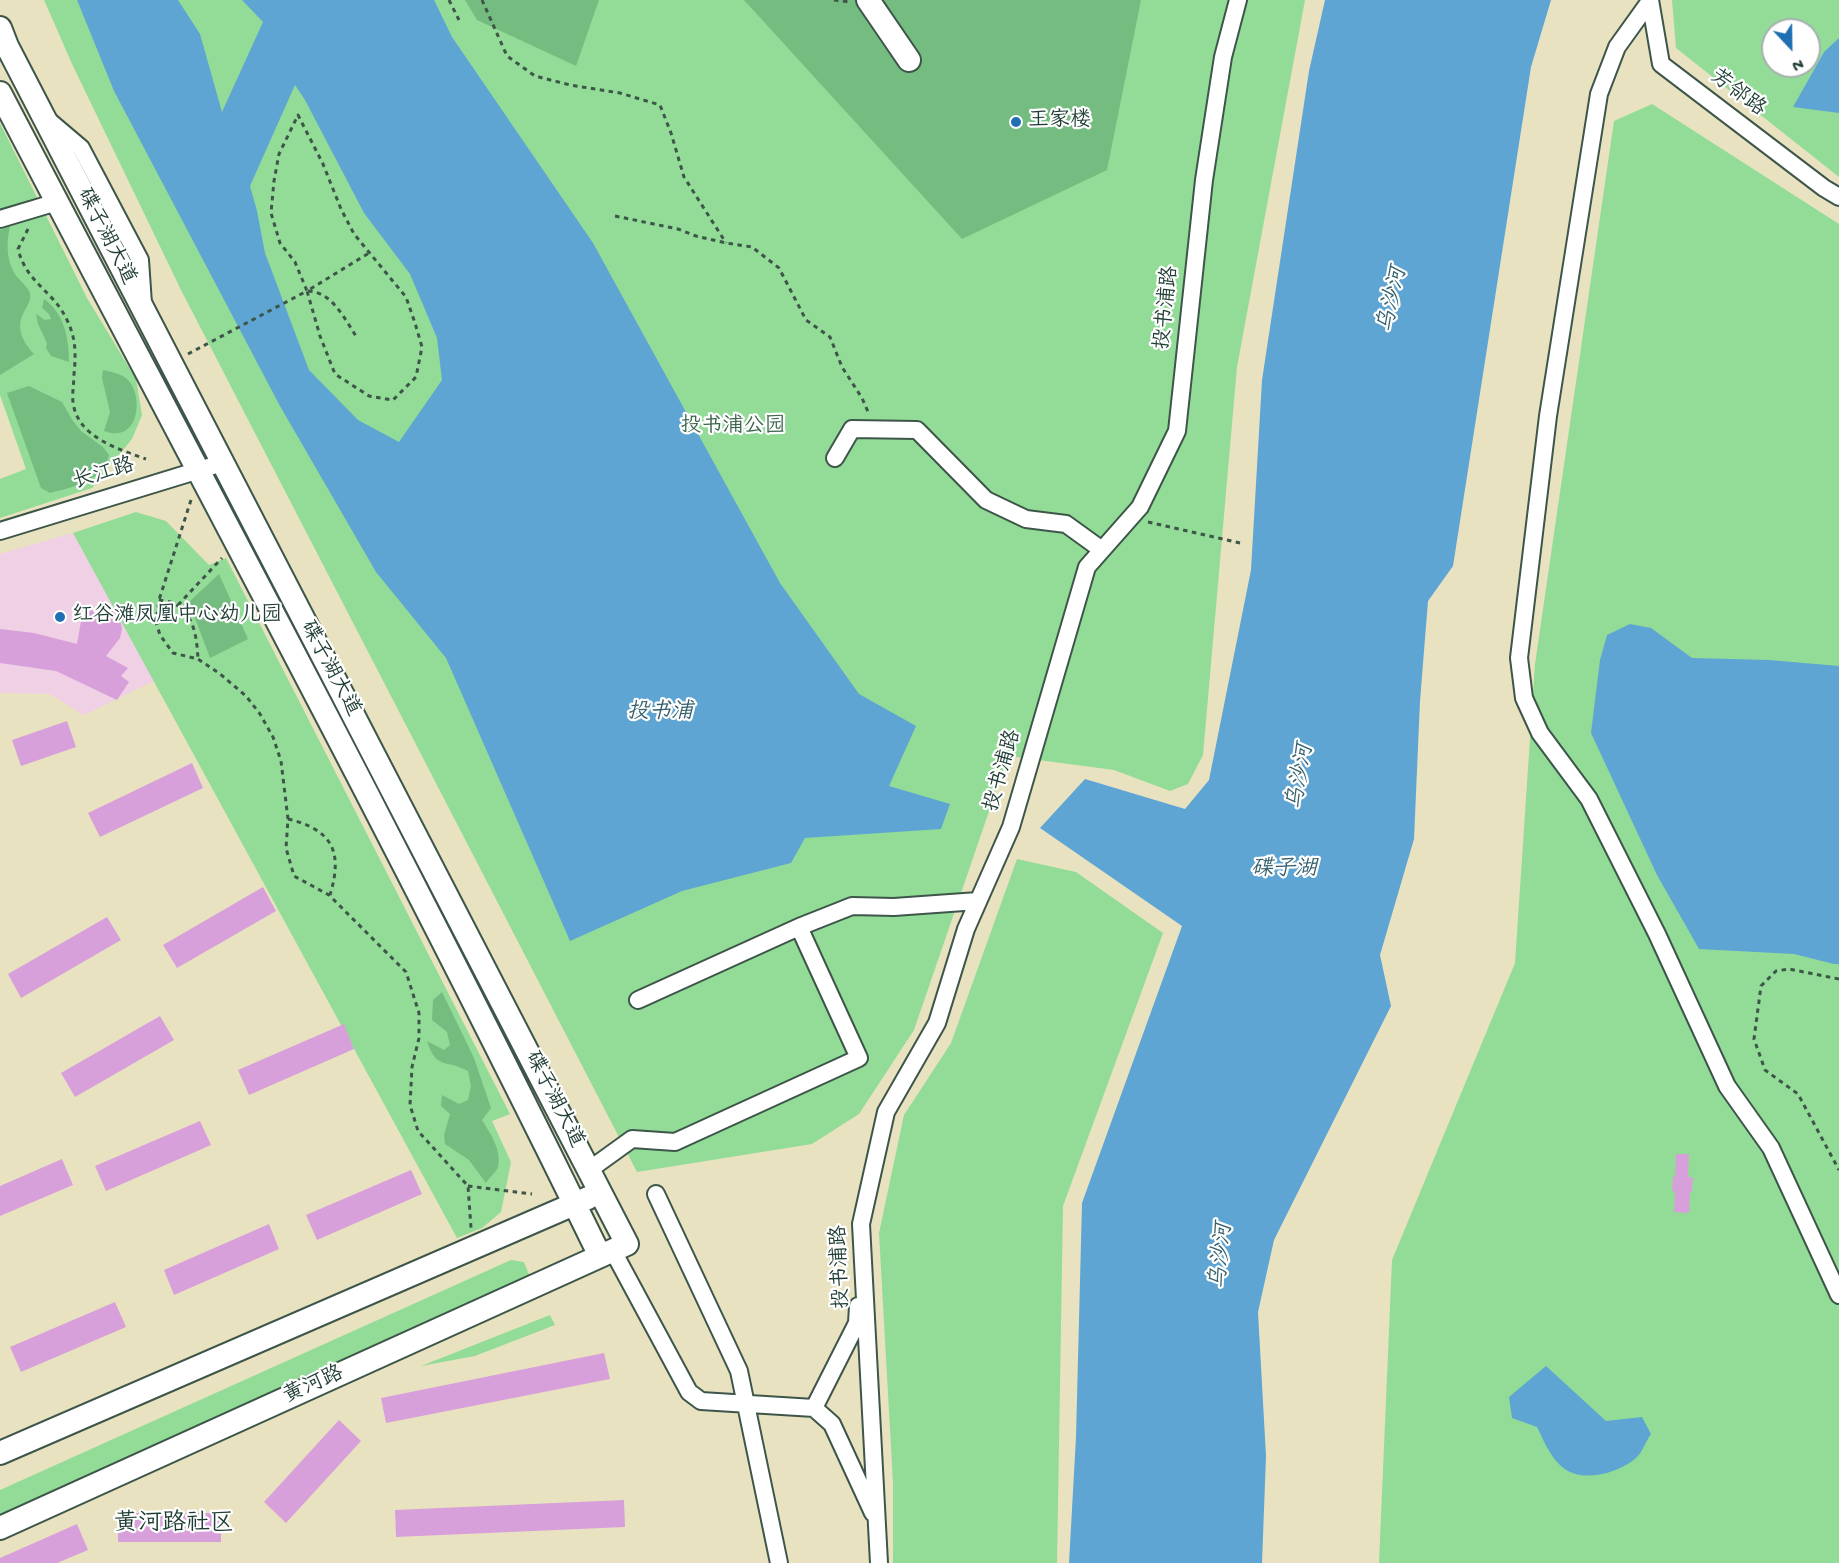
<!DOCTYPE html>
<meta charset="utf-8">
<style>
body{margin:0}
#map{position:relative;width:1839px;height:1563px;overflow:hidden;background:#e9e2c0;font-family:"Gochi Hand",sans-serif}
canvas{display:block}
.north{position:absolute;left:1761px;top:18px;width:60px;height:60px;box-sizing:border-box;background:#fff;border:2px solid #a5b1ae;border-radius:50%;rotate:158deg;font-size:16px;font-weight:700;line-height:24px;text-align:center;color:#1f3d34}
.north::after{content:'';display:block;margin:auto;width:21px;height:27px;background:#1f6fb2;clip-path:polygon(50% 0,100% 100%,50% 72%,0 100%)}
</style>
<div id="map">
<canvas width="1839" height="1563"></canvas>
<div class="north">N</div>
</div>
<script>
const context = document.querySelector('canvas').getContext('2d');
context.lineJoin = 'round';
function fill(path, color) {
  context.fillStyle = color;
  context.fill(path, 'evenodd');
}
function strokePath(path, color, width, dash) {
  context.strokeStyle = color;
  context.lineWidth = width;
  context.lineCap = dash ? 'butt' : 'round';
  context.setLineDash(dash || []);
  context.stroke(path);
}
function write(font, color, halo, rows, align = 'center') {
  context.font = font + ' "Gochi Hand","LXGW WenKai TC",sans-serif';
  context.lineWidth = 4.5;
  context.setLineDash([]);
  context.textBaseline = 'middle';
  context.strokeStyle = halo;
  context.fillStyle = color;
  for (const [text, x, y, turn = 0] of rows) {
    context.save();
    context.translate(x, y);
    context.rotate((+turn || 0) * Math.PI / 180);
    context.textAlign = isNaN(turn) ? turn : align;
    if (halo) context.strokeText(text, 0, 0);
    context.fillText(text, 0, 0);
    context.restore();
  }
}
fill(new Path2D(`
 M 73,533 L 154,681 L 84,715 L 50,694 L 0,693 L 0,554 Z`), '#efd0e5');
fill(new Path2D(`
 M 44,0 L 1305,0 L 1237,367 L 1203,755 L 1188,784 L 1170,791 L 1114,770 L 1008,756 L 914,1030 L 859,1114 L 812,1144 L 637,1172 L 181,290 L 73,66 Z
 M 1672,0 L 1839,0 L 1839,177 L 1676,48 ZM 1773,30 L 1809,30 L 1809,66 L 1773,66 Z
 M 1652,104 L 1839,224 L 1839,1563 L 1379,1563 L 1392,1260 L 1515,963 L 1535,664 L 1614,121 Z
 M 0,123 L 87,298 L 136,379 L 142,415 L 132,439 L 92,488 L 0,518 L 0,479 L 26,469 L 0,395 Z
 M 136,512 L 166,521 L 209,565 L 226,558 L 510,1114 L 492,1121 L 511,1162 L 501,1212 L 482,1228 L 457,1238 L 73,533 Z
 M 1017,859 L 1076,872 L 1163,933 L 1063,1206 L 1057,1563 L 893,1563 L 893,1483 L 879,1233 L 904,1115 L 951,1043 Z
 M 511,1260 L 524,1262 L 530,1277 L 0,1520 L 0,1490 Z
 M 550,1315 L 555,1325 L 475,1356 L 421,1366 Z`), '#92dc97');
fill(new Path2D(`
 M 465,0 L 599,0 L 576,66 L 477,20 Z
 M 744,0 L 1141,0 L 1107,170 L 962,239 Z
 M 10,226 C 6,245 6,264 19,279 C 23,284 29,288 30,294 C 31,301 27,306 24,312 C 15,328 23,342 34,354 L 0,375 L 0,230 Z
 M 44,299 C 64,313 69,338 69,362 L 51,356 L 46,348 L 47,343 L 38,324 L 36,314 L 45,320 L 51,319 L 49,314 L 42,308 Z
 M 103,370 C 111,372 119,373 126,378 C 144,392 141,445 104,431 L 110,412 L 102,378 Z
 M 29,386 L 62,402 L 73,421 L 81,431 L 103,447 L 109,455 C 104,481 73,487 50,493 L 41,488 L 7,393 Z
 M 219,574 L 248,639 L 210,658 L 189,602 Z
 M 442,992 L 474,1058 L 491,1108 L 482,1120 C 490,1133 502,1150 498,1167 C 496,1172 489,1178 486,1183 L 469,1160 L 445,1144 L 444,1135 L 450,1114 L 441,1106 L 442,1095 L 459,1104 L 468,1100 L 471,1086 L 468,1071 C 446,1059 436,1070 427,1041 L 444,1050 L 450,1045 L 447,1032 L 432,1020 L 433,1000 Z`), '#75bc80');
fill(new Path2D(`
 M 77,0 L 178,0 L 200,34 L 222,112 L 263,22 L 242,0 L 434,0 L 452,37 L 593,243 L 780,583 L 859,694 L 916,726 L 889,786 L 950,804 L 941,829 L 805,838 L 791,863 L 682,891 L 570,941 L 446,658 L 376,572 L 280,406 L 114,91 ZM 295,85 L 305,100 L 364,213 L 410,274 L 437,338 L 442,380 L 399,442 L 358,420 L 309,370 L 265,253 L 257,211 L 250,186 Z
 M 1325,0 L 1551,0 L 1531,67 L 1453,566 L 1428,601 L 1420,701 L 1414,839 L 1380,955 L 1391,1006 L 1274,1240 L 1258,1312 L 1266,1456 L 1262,1563 L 1069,1563 L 1076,1437 L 1082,1203 L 1182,926 L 1040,828 L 1085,779 L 1185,809 L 1209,780 L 1251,570 L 1262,380 L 1309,71 Z
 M 1839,38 L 1839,113 L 1793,107 L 1824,52 Z
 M 1630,624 L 1651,628 L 1692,658 L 1769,660 L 1839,666 L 1839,964 L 1834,964 L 1794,954 L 1699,949 L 1657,875 L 1591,733 L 1600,660 L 1607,635 Z
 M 1546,1366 L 1606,1421 L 1642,1417 L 1651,1434 C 1646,1441 1642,1453 1636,1458 C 1620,1472 1589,1481 1570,1472 C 1553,1464 1545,1443 1537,1427 L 1512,1418 L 1509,1397 Z`), '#5ea5d4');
fill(new Path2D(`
 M 104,608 L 113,611 L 120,619 L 122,629 L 120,638 L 106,656 L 128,668 L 121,676 L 129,682 L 117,700 L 56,671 L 0,663 L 0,629 L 34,633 L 77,644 L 81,621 L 86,613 L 94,609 Z
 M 67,721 L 76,747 L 21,766 L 12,740 Z
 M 192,763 L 203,788 L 100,837 L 88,813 Z
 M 263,887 L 276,911 L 177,968 L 163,945 Z
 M 107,917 L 121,940 L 21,998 L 8,974 Z
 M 160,1016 L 174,1040 L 75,1097 L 61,1073 Z
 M 344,1024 L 354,1049 L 249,1095 L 238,1070 Z
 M 200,1121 L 211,1145 L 106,1191 L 95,1166 Z
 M 1676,1154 L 1689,1154 L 1688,1177 L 1693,1177 L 1692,1192 L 1690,1192 L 1689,1213 L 1674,1212 L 1675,1191 L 1672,1191 L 1673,1176 L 1675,1177 Z
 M 62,1159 L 73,1185 L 0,1216 L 0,1186 Z
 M 411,1170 L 422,1194 L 317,1240 L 306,1215 Z
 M 269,1224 L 279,1249 L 174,1295 L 164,1270 Z
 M 115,1302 L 126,1327 L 21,1372 L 10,1347 Z
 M 604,1353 L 610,1379 L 386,1423 L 381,1398 Z
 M 339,1420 L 361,1441 L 286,1523 L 264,1502 Z
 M 624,1500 L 625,1527 L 396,1537 L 395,1510 Z
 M 118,1513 L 221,1513 L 221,1542 L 118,1542 Z
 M 77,1524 L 88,1550 L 57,1563 L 0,1563 L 0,1558 Z`), '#d8a0da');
const minor = new Path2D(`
 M 1650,0 L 1661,64 L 1824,188 L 1839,197
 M 1650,1 L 1617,47 L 1599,94 L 1548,416 L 1519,658 L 1524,698 L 1540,733 L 1589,799 L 1657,934 L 1727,1086 L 1771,1148 L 1839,1295
 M 48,120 L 81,148 L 140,260 L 143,304
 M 0,219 L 57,202
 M 835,458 L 852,429 L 917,430 L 986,500 L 1026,519 L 1066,524 L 1102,550
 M 0,531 L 222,463
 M 638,1000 L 799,927 L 852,906 L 894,907 L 978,901
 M 589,1170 L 632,1139 L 675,1142 L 859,1058 L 799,927
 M 656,1194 L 739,1371 L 779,1563
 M 613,1251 L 689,1392 L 701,1401 L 814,1408
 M 858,1306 L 857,1323 L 814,1408 L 832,1424 L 873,1513
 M 879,1563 L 861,1224 L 886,1112 L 937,1023 L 966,929 L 1011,827 L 1087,567 L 1140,507 L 1177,431 L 1204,180 L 1223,57 L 1238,0`);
const major = new Path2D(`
 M 868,0 L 909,60
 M 0,28 L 7,46 L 627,1244 L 0,1528
 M 0,93 C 202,480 409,864 600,1256
 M 0,1453 L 588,1198`);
strokePath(minor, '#3d5649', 20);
strokePath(major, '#3d5649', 26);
strokePath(new Path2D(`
 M 449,0 L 459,20
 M 482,0 L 507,56 L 535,76 L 570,85 L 620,93 L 660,105 L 671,133 L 684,177 L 726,243
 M 834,0 L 850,2
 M 615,216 L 678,229 L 696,236 L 726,243 L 752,247 L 779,268 L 806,320 L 830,337 L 842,367 L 862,398 L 869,414
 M 28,229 L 18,249 C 27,284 53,290 67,320 C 76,338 76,355 74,374 C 74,384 72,393 73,402 C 77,437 118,449 146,459
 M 308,291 C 332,292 344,318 356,336
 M 188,354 L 307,291 L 320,336 L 335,374 L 369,396 L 393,400 L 416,377 L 422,347 L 415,323 L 406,297 L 354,234 L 341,209 L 323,164 L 298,115 L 279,154 L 274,181 L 271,213 L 280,243 L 295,262 L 307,291 L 369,253
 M 191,500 L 159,600 L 156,622 L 160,635 L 173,653 L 198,659 L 219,673 L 246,696 L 260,714 L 273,737 L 281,761 L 288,819 L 286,848 L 294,876 L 329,895 L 406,972 L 419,1013 L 419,1038 L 412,1067 L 410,1105 L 418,1131 L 468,1186 L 471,1228
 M 1148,522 L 1240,543
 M 159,600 C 165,601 174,602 178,606 C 195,617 197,641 198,659
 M 178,605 L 222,558
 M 288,819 C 333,830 343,852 330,895
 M 1839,979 L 1789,969 L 1776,971 L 1761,986 L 1754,1039 L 1765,1070 L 1798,1094 L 1839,1170
 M 468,1186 L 532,1194`), '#3d5649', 3, [4.5, 4.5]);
strokePath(minor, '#fff', 16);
strokePath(major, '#fff', 22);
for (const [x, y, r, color] of [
 [1016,122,6,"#1f6fb2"],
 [60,617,6,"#1f6fb2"]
]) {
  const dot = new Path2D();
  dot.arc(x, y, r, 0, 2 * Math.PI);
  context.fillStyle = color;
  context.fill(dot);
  strokePath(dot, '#fff', 2);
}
write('21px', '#1f3d34', '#fff', [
 ["芳邻路",1737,94,37],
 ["碟子湖大道",105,237,63],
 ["投书浦路",1168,308,-84],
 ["长江路",104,475,-17],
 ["碟子湖大道",329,669,62],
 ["投书浦路",1004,771,-74],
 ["碟子湖大道",553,1100,63],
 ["投书浦路",842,1267,-92],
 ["黄河路",314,1386,-24]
]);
write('21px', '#1f3d34', '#fff', [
 ["王家楼",1028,122],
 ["红谷滩凤凰中心幼儿园",72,617]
], 'left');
write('21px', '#3c654d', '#fff', [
 ["投书浦公园",733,428]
]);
write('italic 22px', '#35616c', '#fff', [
 ["乌沙河",1394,300,-77],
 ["投书浦",660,714],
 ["乌沙河",1302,777,-80],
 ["碟子湖",1284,871],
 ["乌沙河",1223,1256,-84]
]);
write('24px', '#1f3d34', '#fff', [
 ["黄河路社区",174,1525]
]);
</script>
